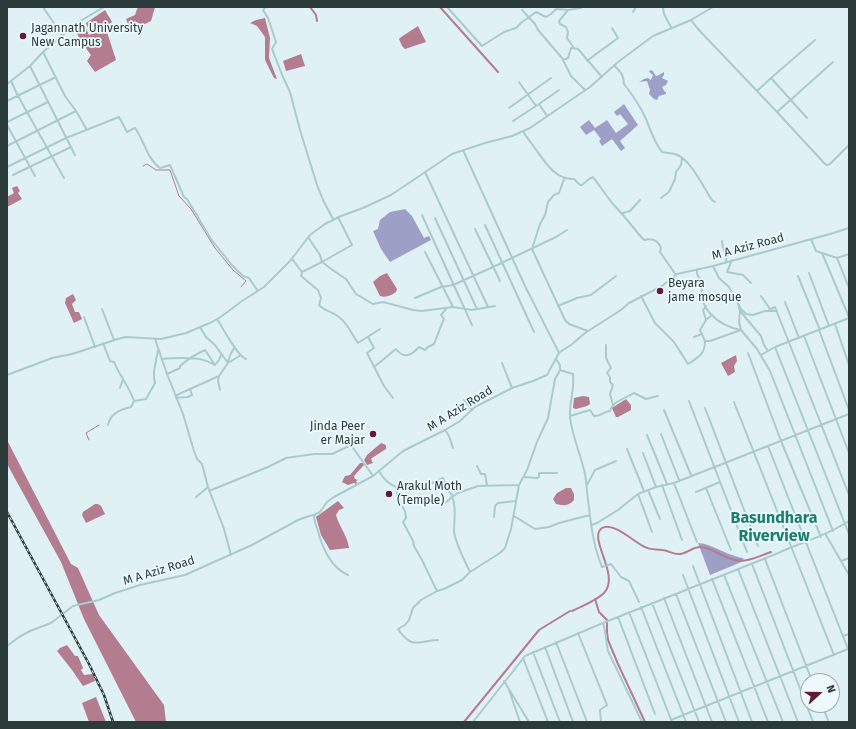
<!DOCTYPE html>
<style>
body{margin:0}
#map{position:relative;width:856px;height:729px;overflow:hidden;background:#e0f1f5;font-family:"Fira Sans",sans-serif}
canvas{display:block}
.frame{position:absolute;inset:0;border:8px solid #2a3b3a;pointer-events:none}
.north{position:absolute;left:800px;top:673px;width:40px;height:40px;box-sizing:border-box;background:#edf9fc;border:1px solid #9fadae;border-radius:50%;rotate:69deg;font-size:11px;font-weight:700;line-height:16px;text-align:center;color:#2a3b3a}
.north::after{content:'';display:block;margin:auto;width:14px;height:18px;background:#611c31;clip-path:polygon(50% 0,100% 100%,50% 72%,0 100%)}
</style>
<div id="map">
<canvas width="856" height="729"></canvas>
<div class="frame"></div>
<div class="north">N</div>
</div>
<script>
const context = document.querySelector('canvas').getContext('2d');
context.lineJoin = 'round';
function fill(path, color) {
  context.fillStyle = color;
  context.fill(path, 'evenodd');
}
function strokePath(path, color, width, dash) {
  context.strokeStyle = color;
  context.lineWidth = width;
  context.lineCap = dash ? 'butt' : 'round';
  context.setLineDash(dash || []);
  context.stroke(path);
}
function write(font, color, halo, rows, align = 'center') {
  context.font = font + ' "Fira Sans",sans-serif';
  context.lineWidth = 3.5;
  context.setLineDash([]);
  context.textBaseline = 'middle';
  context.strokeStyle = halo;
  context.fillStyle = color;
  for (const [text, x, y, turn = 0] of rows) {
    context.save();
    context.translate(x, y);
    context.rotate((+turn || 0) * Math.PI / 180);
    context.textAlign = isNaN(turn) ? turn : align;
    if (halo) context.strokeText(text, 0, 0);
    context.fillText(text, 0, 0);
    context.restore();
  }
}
fill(new Path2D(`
 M 650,70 L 653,71 L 655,75 L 657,76 L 664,72 L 664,75 L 662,78 L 668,81 L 666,85 L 662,87 L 665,92 L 666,92 L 666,94 L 659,96 L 657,100 L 654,99 L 649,94 L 650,90 L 647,81 L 639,82 L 644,79 L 648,78 L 651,80 L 653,75 L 649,72 Z
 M 624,104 L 638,125 L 620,141 L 625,148 L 621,151 L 612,139 L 602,146 L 599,141 L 601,139 L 594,130 L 586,135 L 580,127 L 589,120 L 595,128 L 607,120 L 616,133 L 628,124 L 620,114 L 617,116 L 614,112 Z
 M 405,209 L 412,216 L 424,238 L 429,236 L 431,240 L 390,262 L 381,249 L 373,231 L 378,229 L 380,220 L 390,212 Z
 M 698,543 C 710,543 728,556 743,558 L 744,561 L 710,575 Z`), '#9e9fc6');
fill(new Path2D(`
 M 139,7 L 155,7 L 151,21 L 141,26 L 137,22 L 128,24 L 126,19 L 135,15 L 137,9 Z
 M 105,10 L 112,22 L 105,28 L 90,33 L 86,23 Z
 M 265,18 L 270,38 L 269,58 L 277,79 L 274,78 L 265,60 L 265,37 L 257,26 L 250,23 L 256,20 Z
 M 84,24 L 89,35 L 106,29 L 116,60 L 95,72 L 87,61 L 91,55 L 82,43 L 74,28 Z
 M 418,26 L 426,42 L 405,49 L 402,46 L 399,39 L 401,37 Z
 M 301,54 L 305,66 L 286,71 L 283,61 Z
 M 17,186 L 20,191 L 18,193 L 22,199 L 7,207 L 7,197 L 14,193 L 12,188 Z
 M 387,273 L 397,289 L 396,292 C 392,295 386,298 380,296 L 373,282 L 380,276 Z
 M 73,294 L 76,300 L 72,304 L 75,312 L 79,312 L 82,319 L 74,323 L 65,303 L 66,298 Z
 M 736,355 L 737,361 L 734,366 L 735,372 L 728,376 L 721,363 Z
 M 583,396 L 589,397 L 590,404 L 587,406 L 576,409 L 573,408 L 574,398 Z
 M 626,399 L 631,405 L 631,410 L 618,417 L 616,417 L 612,408 Z
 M 7,440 L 71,564 L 78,568 L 99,615 L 164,705 L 166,722 L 136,722 L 84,619 L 61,562 L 7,464 Z
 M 381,443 L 386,445 L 386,449 L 372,458 L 371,459 L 373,463 L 367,465 L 364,460 L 367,455 Z
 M 360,463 L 363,463 L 364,465 L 354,476 L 355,479 L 358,480 L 356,481 L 357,483 L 356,484 L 354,483 L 348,485 L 342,482 L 345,476 L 350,475 Z
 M 566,488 L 571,488 L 574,494 L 574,500 C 569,506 563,506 556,504 L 553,499 L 557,493 Z
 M 338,501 L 344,508 L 339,510 L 336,515 C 339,526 348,537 349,548 L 330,550 L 321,535 L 316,517 Z
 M 95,504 L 98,504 L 101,506 L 105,514 L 86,523 L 82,515 L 83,512 Z
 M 67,645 L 75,656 L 78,656 L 83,668 L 81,670 L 84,675 L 93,674 L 95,681 L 83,686 L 72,670 L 57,651 L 60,648 Z
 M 96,697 L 106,722 L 89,722 L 82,703 Z`), '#b47c8f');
strokePath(new Path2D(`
 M 143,166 L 147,164 L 156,170 L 170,170 L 179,196 L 191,209 L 215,248 L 233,270 L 246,281 L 241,287
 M 89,440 L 86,433 L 99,425`), '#b47c8f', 1);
strokePath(new Path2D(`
 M 310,7 L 316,15 L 317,21
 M 440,7 L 498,72
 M 595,599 L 599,612 L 607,620 L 607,632 L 608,640 L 618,664 L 645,722
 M 572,611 C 582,606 596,601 604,593 C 621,575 587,538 602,528 C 613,521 635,543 645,547 C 650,550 656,549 662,550 C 668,550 674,555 680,554 C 687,553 693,547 700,547 C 707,547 714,551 720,554 C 742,566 749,560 771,552
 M 464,722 L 539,630 L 570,611`), '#b47c8f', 2);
strokePath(new Path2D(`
 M 43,7 L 62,35
 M 266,7 L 263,10 L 268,18 L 276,42 L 272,49 L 283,77 L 290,92 L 300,130 L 317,185 L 323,200 L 333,219
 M 447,7 L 482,46 L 504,32 L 516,28 L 522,22 L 536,12 L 546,17 L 551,14 L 556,9 L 568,10
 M 663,7 L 664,14 L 671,27
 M 522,10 L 535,24 L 538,30 L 562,58 L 571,76 L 585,90
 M 633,12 L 636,7
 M 691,20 L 698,29 L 777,112 L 825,164 L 827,165 L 830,164 L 849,145
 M 574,48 L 567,38 L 568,32 L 566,27 L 560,24 L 559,21 L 568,10 L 581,8
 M 43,52 L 65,96 L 76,111
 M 563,60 L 568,58 L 571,48 L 578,49 L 602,77
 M 587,61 C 597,53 607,46 618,38 L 612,28
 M 614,65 C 621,73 623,73 624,84 C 632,94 640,106 646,119 C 651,131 654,142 662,152 C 666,153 671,153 675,154 C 691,159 703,187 712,200 L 715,202
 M 30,66 L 75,155
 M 11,81 L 18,96 L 64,178
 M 519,82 L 536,106
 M 7,84 L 30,66 L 43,52 L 77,23 L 104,7
 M 757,91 L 771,78
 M 7,101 L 56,77
 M 539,104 L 559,90
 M 509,108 L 551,78
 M 777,112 L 833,62
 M 807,118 L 771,78 L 815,40
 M 513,121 L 539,104 L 547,116
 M 7,122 L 48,102
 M 7,125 L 35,176
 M 523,131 C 526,137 530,141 534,147 C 544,160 554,180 574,179 L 580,185 L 582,185 L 589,179 L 593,177 L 612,203 L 623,215 L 642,238 L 644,240 C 652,238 658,240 661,248 L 660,252 L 676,275
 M 7,146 L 76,111 L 87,130
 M 463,150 L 525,286 L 559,353
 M 7,167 L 66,138 L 119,117 L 127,132 L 135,128 C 144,140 147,159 160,168 L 170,165 L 184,197 L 187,199 L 211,239 L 231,264 L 243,276 L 249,278 L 258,291
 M 425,172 L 488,307
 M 13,175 L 71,147
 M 564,179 L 559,193 L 554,195 L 548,202 L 545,215 L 540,224 L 532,249 L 565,320 L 569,324 L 588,331
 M 661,198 L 669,192 L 675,179 L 676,172 L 681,165 L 682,158
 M 623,213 L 630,211 L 640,200
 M 422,215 L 472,325
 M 338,217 L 352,245 L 322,262 L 334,271 L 346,279 L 356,294 L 373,304 L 383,302 L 413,310 L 422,311 L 453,307 L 472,310 L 495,306
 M 435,218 L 477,309
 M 485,225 L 534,332
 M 475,229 L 500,281
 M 811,239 L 816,251 L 822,253 L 849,317
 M 722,241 C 722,249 727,253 726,261
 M 425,252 L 453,307
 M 822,253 L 837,258 L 849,288
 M 837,258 L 849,254
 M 292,259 L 302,272 L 301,276 L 318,290 L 321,298 L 319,305 C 325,312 333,311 340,318 C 349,325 351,334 358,343 L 380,329
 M 732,260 L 727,272 L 743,275 L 751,283
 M 713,266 L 719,278 L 729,287 L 741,309 L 746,314 L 753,315 L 765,311 L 777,311
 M 697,269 L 697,274 L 703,284 C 696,308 719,326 741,330
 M 302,272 L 322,262 L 320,255 L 308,237
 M 809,273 L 829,326
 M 798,276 L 820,330
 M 689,280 L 696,281 L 701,283
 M 641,296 L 655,323 L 674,342 L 688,364 C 698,357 705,355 705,341 L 710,341 L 741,330
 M 761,296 L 770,309
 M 415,298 L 441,287 L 453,285 L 493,267 L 556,237 L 567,230
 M 785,302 L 799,338
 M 738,304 L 740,311 L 739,322 L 741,330 L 757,349 L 770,371 L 833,531
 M 558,306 L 577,298 L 591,295 L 616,276
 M 706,306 L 703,310 L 706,320
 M 102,309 L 114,340
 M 769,310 L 775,307 L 849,495
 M 740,311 L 761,336 L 764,345 L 768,351
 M 84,317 L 95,347
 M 217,319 C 223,328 237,356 246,359
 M 835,324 L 849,365
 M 200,327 L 206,337 L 215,345 L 228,363 L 219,376
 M 819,330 L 849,410
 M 804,336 L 849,453
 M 368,337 L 374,348 L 367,353 L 384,386 L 393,398
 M 694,337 L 702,334
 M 155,339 L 167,374 L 183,414 L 194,451 L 197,459 L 202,464 L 208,487 L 224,529 L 231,555
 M 705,341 L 700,330 L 706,320 L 712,315
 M 103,343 L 110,361 L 114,362 C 119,375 129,386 134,401 L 131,407 C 121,409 110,414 108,425
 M 606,345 L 606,358 L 611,368 L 607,373 L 610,377 L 610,382 L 613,385 L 610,394 L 613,405
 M 775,347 L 849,534
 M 748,353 L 781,441 L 821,537
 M 761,355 L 775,347 L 849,318
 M 162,359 C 171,358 196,357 203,360 C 208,361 211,363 215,365 L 205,350 C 196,354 188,359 180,366 L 180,368 L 167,374
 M 228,363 C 229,357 231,352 235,347
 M 228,363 L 241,355
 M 502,363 L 512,388
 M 215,365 L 219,360 L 221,355
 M 374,367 L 396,349 C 404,359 411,356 419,347 L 425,350 L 428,347 L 434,344 C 438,335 440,327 444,319 L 441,315 L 446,309
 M 560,370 L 573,374 C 575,388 569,403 570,417 C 572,436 581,455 585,474 C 587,485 587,496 589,507 C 591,528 594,548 602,567 L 611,564 L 621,577 L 629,581 L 639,602
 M 7,375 L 52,358 L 72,354 L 118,339 L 126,337 L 161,339 L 186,333 L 212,322 L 222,316 L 242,301 L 264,287 L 290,261 L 310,235 L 325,224 L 341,216 L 363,208 L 391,195 L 452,154 L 485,143 L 512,136 L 530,128 L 590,87 L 618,62 L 653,36 L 691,20 L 713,7
 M 120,388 L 123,379
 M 190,389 L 177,395 L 176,398 L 188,397 L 192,395 L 190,389 L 219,376 L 218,381 L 220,390
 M 464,400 L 472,410
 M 134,401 L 146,399 L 155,383 L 154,378 L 154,371 L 158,350
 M 689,401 L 747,552
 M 734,402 L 834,655
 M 705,408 L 758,546
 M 664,410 L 691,475
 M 570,416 L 590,410 L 594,416 C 600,417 604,411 610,411 C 613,401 626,398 634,393 L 646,399 L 658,396
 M 445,430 L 449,436 L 453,448
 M 661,434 L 679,480
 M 647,435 L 667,484
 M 768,446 L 848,649
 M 627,449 L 644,491
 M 643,453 L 656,487
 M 477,466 L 481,474 L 485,474 L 487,485
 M 379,471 C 387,486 403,493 419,489 C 427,486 435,481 443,478 L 447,489 L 453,496
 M 523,477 L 537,478 L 539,477 L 539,473 L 557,473
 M 674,483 L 697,542
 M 587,485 L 595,470 L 616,461
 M 662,485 L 682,540
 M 396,488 L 398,499 L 405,511 L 406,518 L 403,522 L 413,541 L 414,546 L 422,560 L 437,591
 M 706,488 L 731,550
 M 648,490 L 660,519
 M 209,491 L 268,467 L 286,458 L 314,454 L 332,454 L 351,445 L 373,476
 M 696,492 L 720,482
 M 638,494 L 652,532
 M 196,497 L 208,487
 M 445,503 L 452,497
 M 314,515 C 314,521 316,525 318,531 C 322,547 331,568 348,575
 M 514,516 L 535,529 L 549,527 L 559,523 L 590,515
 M 494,517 L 495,506 L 498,503 L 516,501
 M 591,525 L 597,523 L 618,510 L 638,494 L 656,487 L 674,483 L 849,414
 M 826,535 L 849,575
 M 765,559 L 812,681
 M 841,561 L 849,558
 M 752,564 L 813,722
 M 693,566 L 752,722
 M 738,569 L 798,722
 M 470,572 C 465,561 455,543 454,531 C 454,521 457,506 452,497 L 458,493 L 478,486 L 519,485
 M 683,575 L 739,722
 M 724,575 L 783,722
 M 712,579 L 768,722
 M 676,594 L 726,722
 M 664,598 L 712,722
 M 652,603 L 699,722
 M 641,607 L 686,722
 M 629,612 L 672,722
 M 618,617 L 655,714
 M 603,623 C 606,632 606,641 608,651 L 642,722
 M 578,633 L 607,705 L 600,710 L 601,722
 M 843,636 L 849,634
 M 438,640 C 418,640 413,651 398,629 L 405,625 L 409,620 L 413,608 L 421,600 L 437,591 L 444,589 L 462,580 L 470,572 L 500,553 L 505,548 L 511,529 L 519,485 L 527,470 L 537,442 L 548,418 L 555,379 L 560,370 L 560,365 L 556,359
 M 556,642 L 587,722
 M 7,646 L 19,637 L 30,631 L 51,623 L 73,606 L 99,600 L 115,593 L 140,585 L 185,575 L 252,545 L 298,520 L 309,516 L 314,515 L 320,512 L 327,502 L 334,497 L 373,476 L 403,451 L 445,430 L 460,421 L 475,407 L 512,388 L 533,381 L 547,375 L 559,353 L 563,350 L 571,345 L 585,333 L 621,310 L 629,303 L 662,286 L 677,274 L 713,266 L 830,234 L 849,228
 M 545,647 L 573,722
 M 533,652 L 560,722
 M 523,658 L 548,722
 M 504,681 L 529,722
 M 509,690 L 520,722
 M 822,705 L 828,720
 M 671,720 L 848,649
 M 473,722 L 525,656 L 603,623 L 776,554 C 801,542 825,537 849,521`), '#aacbce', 2);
const rail = new Path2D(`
 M 7,512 L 89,664 L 104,695 L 113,722`);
strokePath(rail, '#2a3b3a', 2.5);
strokePath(rail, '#edf9fc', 1, [3]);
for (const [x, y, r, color] of [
 [23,36,4,"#611c31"],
 [660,291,4,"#611c31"],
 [373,434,4,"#611c31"],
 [389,494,4,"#611c31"]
]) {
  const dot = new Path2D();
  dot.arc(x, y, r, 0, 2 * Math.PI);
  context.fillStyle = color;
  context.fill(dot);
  strokePath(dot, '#edf9fc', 1.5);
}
write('12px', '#2a3b3a', '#edf9fc', [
 ["Jagannath University",31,29],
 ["New Campus",31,43],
 ["Beyara",668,284],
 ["jame mosque",668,298],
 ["Jinda Peer",365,427,"right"],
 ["er Majar",365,441,"right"],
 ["Arakul Moth",397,487],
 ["(Temple)",397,501]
], 'left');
write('12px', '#2a3b3a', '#edf9fc', [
 ["M A Aziz Road",748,247,-15],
 ["M A Aziz Road",460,409,-32],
 ["M A Aziz Road",159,571,-17]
]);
write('bold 16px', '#1b7e70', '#edf9fc', [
 ["Basundhara",774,519],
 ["Riverview",774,537]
]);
</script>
